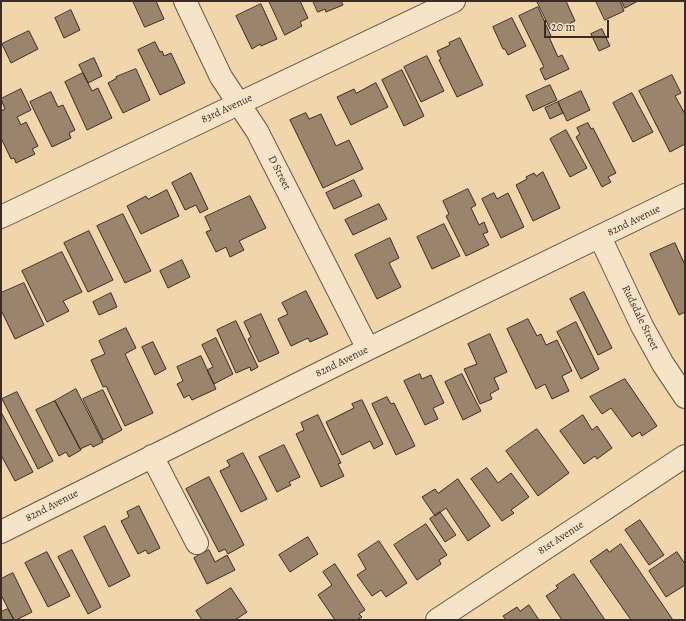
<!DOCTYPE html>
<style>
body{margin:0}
#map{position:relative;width:686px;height:621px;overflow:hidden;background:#f1d6ac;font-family:Alegreya,serif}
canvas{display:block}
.frame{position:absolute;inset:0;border:2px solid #3b2b26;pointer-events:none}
.scale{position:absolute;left:544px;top:20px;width:65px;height:18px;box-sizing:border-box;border:2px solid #3b2b26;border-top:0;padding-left:5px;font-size:12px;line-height:14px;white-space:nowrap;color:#3b2b26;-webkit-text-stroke:3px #f6e4c9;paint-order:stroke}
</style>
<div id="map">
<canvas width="686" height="621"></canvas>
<div class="frame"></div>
<div class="scale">20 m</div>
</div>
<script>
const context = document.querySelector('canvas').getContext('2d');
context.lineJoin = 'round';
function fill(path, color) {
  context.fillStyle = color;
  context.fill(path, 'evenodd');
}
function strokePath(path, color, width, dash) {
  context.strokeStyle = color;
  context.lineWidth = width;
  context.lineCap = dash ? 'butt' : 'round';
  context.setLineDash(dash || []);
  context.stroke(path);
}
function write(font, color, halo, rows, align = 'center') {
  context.font = font + ' Alegreya,serif';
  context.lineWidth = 3;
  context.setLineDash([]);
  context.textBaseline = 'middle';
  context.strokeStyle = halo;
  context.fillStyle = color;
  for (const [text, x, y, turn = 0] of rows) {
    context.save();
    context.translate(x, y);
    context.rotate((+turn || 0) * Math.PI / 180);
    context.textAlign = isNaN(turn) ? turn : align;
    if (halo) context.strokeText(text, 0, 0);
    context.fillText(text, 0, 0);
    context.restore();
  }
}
const building = new Path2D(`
 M 133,1 L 156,1 L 164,19 L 145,27 Z
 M 269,1 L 300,1 L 308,18 L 300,22 L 302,26 L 285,35 Z
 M 313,1 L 341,1 L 343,5 L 326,12 L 325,9 L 318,12 Z
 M 537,1 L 566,1 L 575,21 L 552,32 Z
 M 596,1 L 620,1 L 624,11 L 605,20 Z
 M 622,1 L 638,1 L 625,8 Z
 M 261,4 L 277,39 L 261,46 L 260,44 L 252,49 L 236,16 Z
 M 538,7 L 551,36 L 549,37 L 558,57 L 562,55 L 569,69 L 545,80 L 540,69 L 544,67 L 519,16 Z
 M 71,10 L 80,30 L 64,38 L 55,18 Z
 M 512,18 L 526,46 L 508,55 L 505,49 L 503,49 L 493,27 Z
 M 602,29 L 610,46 L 599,51 L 591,34 Z
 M 29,31 L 38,49 L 11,63 L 2,44 Z
 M 460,38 L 483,85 L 457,97 L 439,60 L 441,59 L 437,51 L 450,45 L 449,43 Z
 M 155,42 L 160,52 L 162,51 L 164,56 L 171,53 L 185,83 L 160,95 L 138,50 Z
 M 427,56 L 444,91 L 421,102 L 404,67 Z
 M 94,58 L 102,76 L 88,83 L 79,65 Z
 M 136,69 L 150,100 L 123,113 L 108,83 L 117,78 L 116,77 Z
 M 402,70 L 424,116 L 404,126 L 382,80 Z
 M 83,73 L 92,91 L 98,88 L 112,118 L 87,130 L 65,82 Z
 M 672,75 L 681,93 L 675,96 L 685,114 L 685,144 L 670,152 L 639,91 Z
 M 376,83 L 388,107 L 351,125 L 337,97 L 354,89 L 356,93 Z
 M 550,85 L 557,100 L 533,111 L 526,96 Z
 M 21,89 L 31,110 L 17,117 L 21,125 L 26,122 L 38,146 L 32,149 L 35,154 L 16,163 L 14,158 L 11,159 L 1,138 L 1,111 L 5,109 L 1,99 Z
 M 581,91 L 590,110 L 567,121 L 558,102 Z
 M 51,92 L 58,107 L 63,105 L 75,130 L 69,133 L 71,138 L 52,147 L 30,102 Z
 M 632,93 L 653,132 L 633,142 L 613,103 Z
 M 558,102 L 563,113 L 550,119 L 545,108 Z
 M 306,113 L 309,119 L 321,114 L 336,146 L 349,140 L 363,169 L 323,188 L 290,120 Z
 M 588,123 L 591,129 L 593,128 L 616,173 L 608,177 L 611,182 L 602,187 L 576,137 L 580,134 L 577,128 Z
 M 566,130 L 587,168 L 570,177 L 550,139 Z
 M 543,172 L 560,208 L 533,221 L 516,185 L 527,179 L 526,177 L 534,173 L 536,176 Z
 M 191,173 L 208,209 L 200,213 L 196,205 L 185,210 L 172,183 Z
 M 354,180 L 362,196 L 334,209 L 326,193 Z
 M 468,189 L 476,205 L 471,208 L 479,225 L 484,222 L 488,232 L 483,234 L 489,245 L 466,256 L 446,216 L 449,214 L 443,201 Z
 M 167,190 L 179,216 L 141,234 L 127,206 L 146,196 L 148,199 Z
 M 494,193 L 497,199 L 508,193 L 524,227 L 501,238 L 482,199 Z
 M 250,196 L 266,228 L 239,241 L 244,250 L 230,257 L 226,247 L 216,252 L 206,232 L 211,230 L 205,217 Z
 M 379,204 L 387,219 L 353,235 L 345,220 Z
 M 123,214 L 151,271 L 125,283 L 97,226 Z
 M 444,224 L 460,256 L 432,269 L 417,237 Z
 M 89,231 L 113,280 L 88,292 L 64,243 Z
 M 390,238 L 399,258 L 389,263 L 401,287 L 377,299 L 355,255 Z
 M 675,243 L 685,265 L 685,312 L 679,315 L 650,254 Z
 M 62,252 L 82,292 L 63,301 L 69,311 L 47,322 L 22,271 Z
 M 182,260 L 190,277 L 168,288 L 160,271 Z
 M 24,283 L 44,325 L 15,339 L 1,310 L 1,293 Z
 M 306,291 L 328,334 L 310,342 L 308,338 L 291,346 L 278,319 L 288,314 L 282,303 Z
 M 584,292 L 612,348 L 598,355 L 570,299 Z
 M 111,293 L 117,307 L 99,315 L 93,302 Z
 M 261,314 L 279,353 L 259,362 L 248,339 L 251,337 L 244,322 Z
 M 528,319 L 537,336 L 541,334 L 546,345 L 557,340 L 572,371 L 562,376 L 569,391 L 552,399 L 545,384 L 536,389 L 507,329 Z
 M 236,321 L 258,367 L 251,371 L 250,367 L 236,373 L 217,330 Z
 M 576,322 L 599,369 L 581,379 L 557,332 Z
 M 126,328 L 136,348 L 125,354 L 153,413 L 125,426 L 106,386 L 103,387 L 91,360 L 105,354 L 99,341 Z
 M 490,334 L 507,372 L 494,378 L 499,389 L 490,394 L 492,399 L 480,404 L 464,369 L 477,364 L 468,344 Z
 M 216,338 L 233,374 L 214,384 L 207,370 L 213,367 L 202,345 Z
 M 153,342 L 166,369 L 155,375 L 142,347 Z
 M 201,356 L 216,389 L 192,400 L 189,395 L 184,398 L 177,384 L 183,381 L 177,367 Z
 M 420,374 L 422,379 L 431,375 L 444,403 L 433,408 L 438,419 L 425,425 L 404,381 Z
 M 462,374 L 481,411 L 463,420 L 445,382 Z
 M 625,379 L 657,426 L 642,436 L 640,432 L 632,437 L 611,408 L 602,414 L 590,397 Z
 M 76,389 L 103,442 L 93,447 L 91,444 L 80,449 L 55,401 Z
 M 103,390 L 122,430 L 103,440 L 83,399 Z
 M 17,392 L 53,461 L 38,469 L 2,399 Z
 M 387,397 L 391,404 L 394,403 L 415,446 L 396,455 L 372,404 Z
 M 362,400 L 383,444 L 374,449 L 370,441 L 342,455 L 326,422 L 354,408 L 352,404 Z
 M 55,401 L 81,450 L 69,457 L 66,452 L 59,456 L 36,410 Z
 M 1,412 L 33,472 L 15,481 L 1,455 Z
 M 318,415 L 341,463 L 338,464 L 344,476 L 321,487 L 296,434 L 304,430 L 301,423 Z
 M 583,415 L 592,430 L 597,426 L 612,448 L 597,459 L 595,456 L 584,464 L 560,431 Z
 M 537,429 L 569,473 L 538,496 L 506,451 Z
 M 284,445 L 300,477 L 289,482 L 291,485 L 277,492 L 259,457 Z
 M 243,453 L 267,499 L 241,512 L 220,471 L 230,466 L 227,461 Z
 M 487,468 L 498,483 L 511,473 L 529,497 L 511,510 L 514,513 L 502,521 L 471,479 Z
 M 209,477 L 244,545 L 228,554 L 225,549 L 219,552 L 186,489 Z
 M 458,479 L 490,526 L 468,541 L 446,508 L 435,516 L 422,497 L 435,489 L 438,493 Z
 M 139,506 L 160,548 L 148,554 L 146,550 L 138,554 L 121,521 L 129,517 L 127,512 Z
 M 440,512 L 456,535 L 445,542 L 430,519 Z
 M 640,520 L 664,555 L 649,565 L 625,530 Z
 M 426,524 L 447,555 L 439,560 L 441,564 L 417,580 L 394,545 Z
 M 105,526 L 130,576 L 109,587 L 84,537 Z
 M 308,537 L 318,554 L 290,572 L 279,555 Z
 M 379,541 L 407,583 L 386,597 L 381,590 L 372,596 L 357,575 L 366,569 L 358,555 Z
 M 621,544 L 673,620 L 631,620 L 590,561 L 607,549 L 609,552 Z
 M 72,550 L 101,607 L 88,614 L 58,557 Z
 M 209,550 L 215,562 L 227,555 L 235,570 L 207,584 L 194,558 Z
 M 47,552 L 70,596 L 48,607 L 25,563 Z
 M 677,552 L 685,564 L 685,585 L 666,597 L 649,571 Z
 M 335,564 L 365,610 L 359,614 L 362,617 L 357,620 L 335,620 L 318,595 L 332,585 L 323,572 Z
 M 13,573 L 32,612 L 16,620 L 14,620 L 1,595 L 1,579 Z
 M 574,574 L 605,620 L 562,620 L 546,596 L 558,588 L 556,586 Z
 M 231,588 L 247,612 L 235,620 L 202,620 L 196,611 Z
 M 529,605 L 539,620 L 506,620 L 503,616 L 517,607 L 520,611 Z
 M 8,609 L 14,620 L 2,620 L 1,612 Z`);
fill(building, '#9a846c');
strokePath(building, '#3b2b26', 1);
const minor = new Path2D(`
 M 185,1 L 221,77 L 257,131 L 368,349
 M 1,217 L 454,1
 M 600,237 L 642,326 L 663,364 L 685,397
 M 152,456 L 197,543
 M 1,532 L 368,349 L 685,195
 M 437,620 L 685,456`);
strokePath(minor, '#685648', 24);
strokePath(minor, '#f6e4c9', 22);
write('11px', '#3b2b26', '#f6e4c9', [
 ["83rd Avenue",227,109,-25],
 ["D Street",279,173,63],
 ["82nd Avenue",634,221,-26],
 ["Rudsdale Street",640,318,64],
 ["82nd Avenue",342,362,-26],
 ["82nd Avenue",52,506,-27],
 ["81st Avenue",561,538,-33]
]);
</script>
